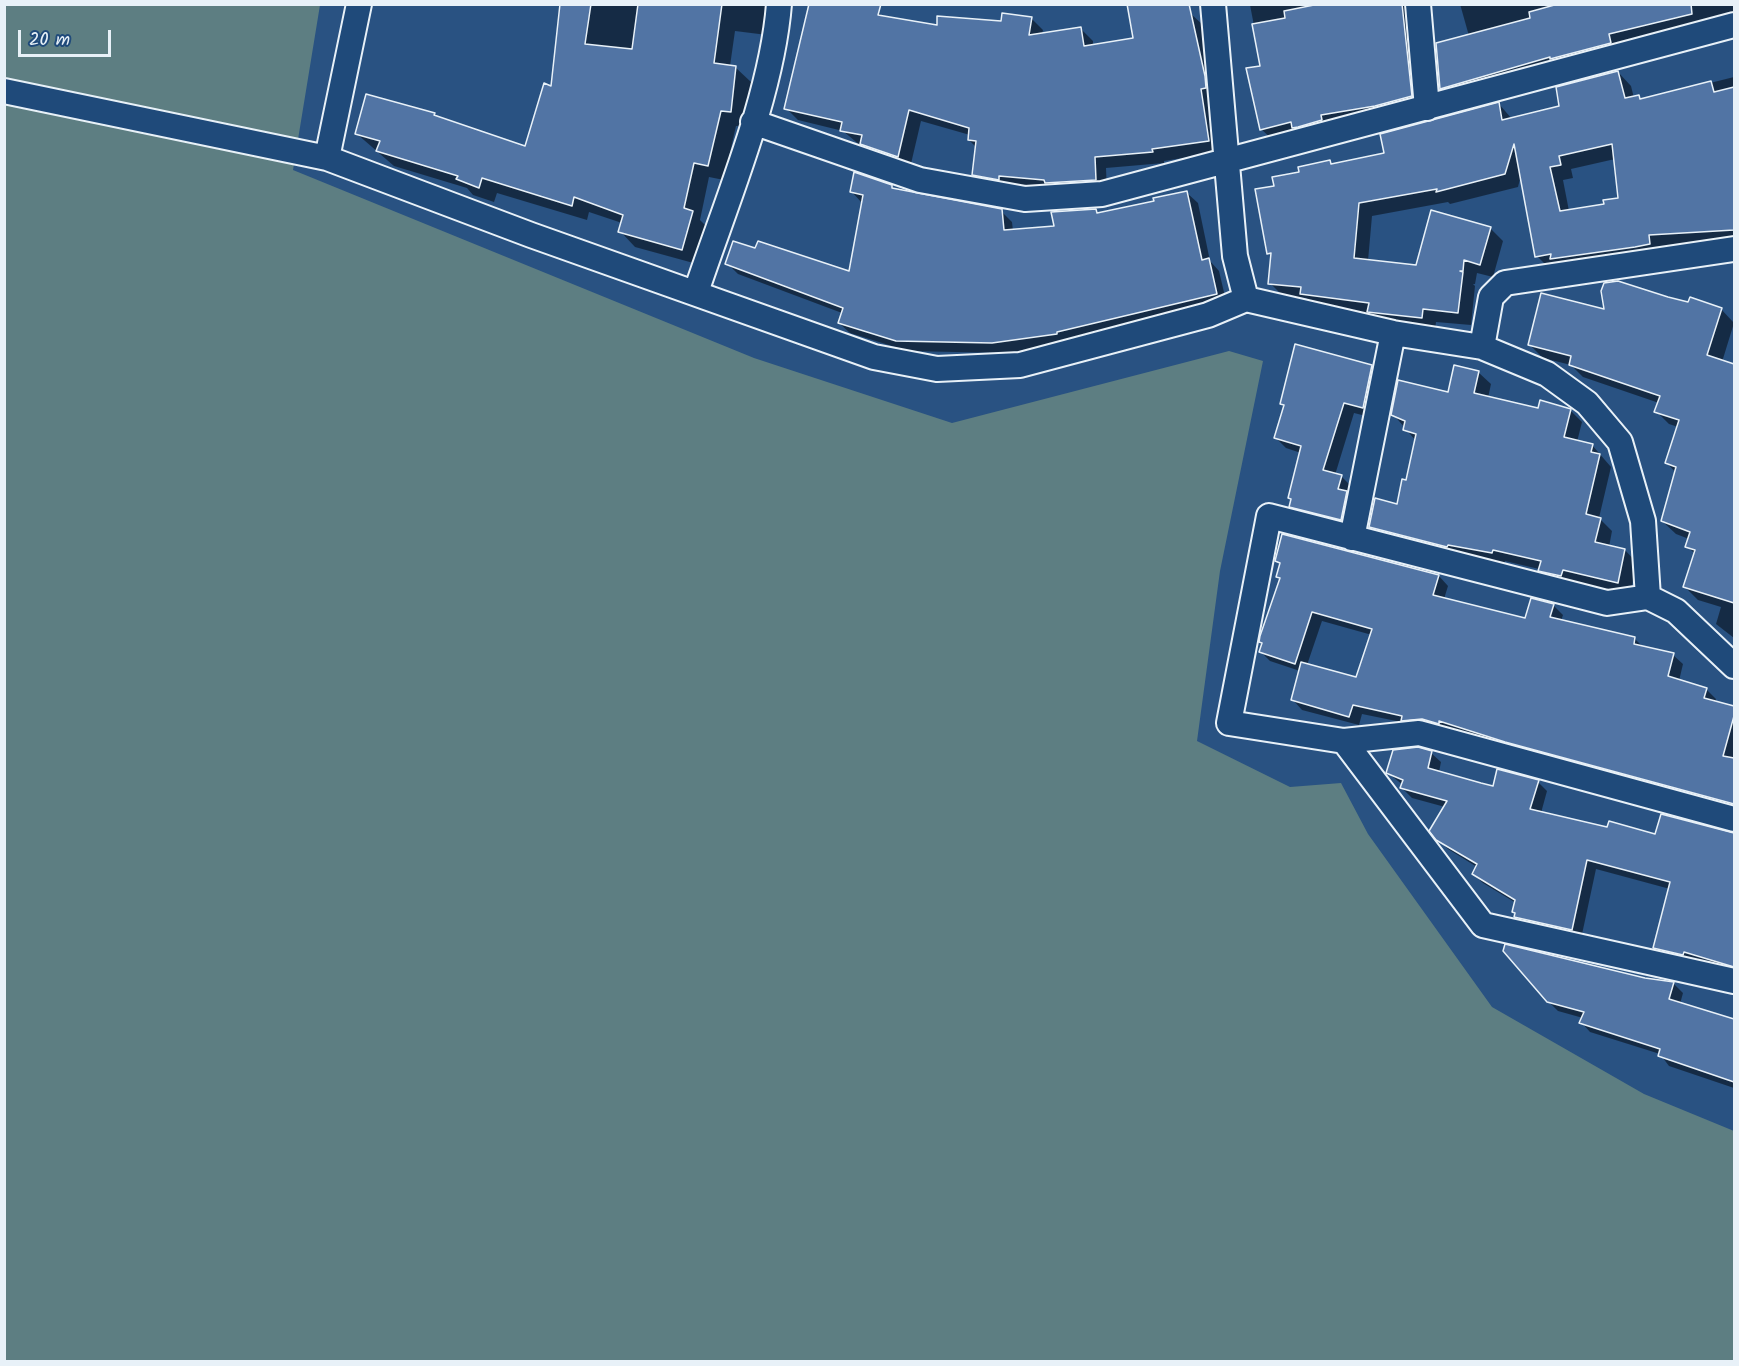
<!DOCTYPE html>
<style>
body{margin:0}
#map{position:relative;width:1739px;height:1366px;overflow:hidden;background:#295282;font-family:Kalam,sans-serif}
canvas{display:block}
.frame{position:absolute;inset:0;border:6px solid #e8f1f8;pointer-events:none}
.scale{position:absolute;left:18px;top:30px;width:93px;height:27px;box-sizing:border-box;border:3px solid #e8f1f8;border-top:0;padding-left:8px;font-size:18px;line-height:21px;white-space:nowrap;color:#e8f1f8;-webkit-text-stroke:4px #1f4a7a;paint-order:stroke}
</style>
<div id="map">
<canvas width="1739" height="1366"></canvas>
<div class="frame"></div>
<div class="scale">20 m</div>
</div>
<script>
const context = document.querySelector('canvas').getContext('2d');
context.lineJoin = 'round';
function fill(path, color) {
  context.fillStyle = color;
  context.fill(path, 'evenodd');
}
function strokePath(path, color, width, dash) {
  context.strokeStyle = color;
  context.lineWidth = width;
  context.lineCap = dash ? 'butt' : 'round';
  context.setLineDash(dash || []);
  context.stroke(path);
}
fill(new Path2D(`
 M 5,5 L 320,5 L 293,170 L 754,358 L 952,423 L 1229,351 L 1263,361 L 1220,571 L 1197,741 L 1290,787 L 1341,783 L 1368,834 L 1492,1007 L 1644,1094 L 1734,1131 L 1734,1361 L 5,1362 Z`), '#5d7e82');
fill(new Path2D(`
 M 574,4 L 770,4 L 767,35 L 735,31 L 730,66 L 735,67 L 751,82 L 746,127 L 736,126 L 724,180 L 709,177 L 700,220 L 708,228 L 697,264 L 635,247 L 620,231 L 622,223 L 589,212 L 587,220 L 497,193 L 494,202 L 473,195 L 467,188 L 394,166 L 357,134 L 434,114 L 438,118 L 526,148 L 553,88 Z
 M 1410,4 L 1423,109 L 1274,141 L 1261,129 L 1262,67 L 1250,5 Z
 M 1460,4 L 1734,4 L 1734,20 L 1454,101 L 1441,88 L 1469,36 Z
 M 878,12 L 884,18 L 938,27 L 1031,18 L 1043,30 L 1042,34 L 1081,29 L 1093,41 L 1093,46 L 1135,39 L 1190,13 L 1203,25 L 1216,89 L 1220,152 L 1164,161 L 1164,163 L 1106,168 L 1107,192 L 986,186 L 974,174 L 976,147 L 969,140 L 970,135 L 921,121 L 910,168 L 873,156 L 843,131 L 798,120 L 786,108 Z
 M 1618,72 L 1631,86 L 1634,98 L 1639,97 L 1642,100 L 1734,77 L 1734,243 L 1661,247 L 1663,257 L 1550,269 L 1537,256 L 1521,175 L 1518,187 L 1450,204 L 1448,202 L 1372,216 L 1368,261 L 1417,266 L 1490,228 L 1503,241 L 1493,277 L 1477,273 L 1475,284 L 1473,284 L 1475,286 L 1471,325 L 1436,322 L 1435,331 L 1382,325 L 1371,314 L 1315,307 L 1306,298 L 1283,296 L 1270,283 L 1272,256 L 1269,253 L 1275,187 L 1330,162 L 1333,165 L 1385,154 L 1499,104 L 1512,119 L 1561,107 ZM 1615,159 L 1620,199 L 1606,205 L 1569,211 L 1563,180 L 1573,178 L 1571,169 Z
 M 891,187 L 895,191 L 1001,211 L 1012,222 L 1013,231 L 1055,227 L 1096,210 L 1099,214 L 1156,203 L 1187,193 L 1198,203 L 1210,261 L 1219,271 L 1227,305 L 1067,345 L 1003,353 L 908,351 L 850,333 L 839,323 L 842,313 L 738,274 L 727,263 L 756,250 L 850,273 L 862,203 L 852,192 Z
 M 1667,299 L 1721,309 L 1734,323 L 1722,362 L 1734,366 L 1734,638 L 1716,624 L 1721,607 L 1698,600 L 1685,587 L 1695,554 L 1687,546 L 1689,539 L 1676,534 L 1662,521 L 1676,473 L 1667,463 L 1678,427 L 1669,424 L 1656,411 L 1659,403 L 1583,377 L 1571,365 L 1543,358 L 1529,344 L 1606,311 Z
 M 1371,366 L 1382,377 L 1374,418 L 1354,413 L 1335,475 L 1341,476 L 1352,487 L 1352,530 L 1302,517 L 1291,506 L 1301,453 L 1286,448 L 1275,437 L 1285,407 L 1281,403 Z
 M 1478,372 L 1491,384 L 1488,398 L 1539,410 L 1570,410 L 1582,422 L 1577,442 L 1592,445 L 1611,467 L 1599,518 L 1612,531 L 1609,547 L 1625,550 L 1637,563 L 1630,594 L 1575,582 L 1573,588 L 1552,582 L 1539,569 L 1505,561 L 1504,565 L 1383,539 L 1370,526 L 1398,505 L 1407,482 L 1416,441 L 1393,414 L 1449,394 Z
 M 1277,561 L 1439,576 L 1448,586 L 1444,599 L 1526,620 L 1553,605 L 1563,615 L 1561,621 L 1635,639 L 1643,647 L 1673,655 L 1683,664 L 1679,681 L 1706,689 L 1716,699 L 1715,702 L 1734,708 L 1734,812 L 1406,723 L 1362,714 L 1359,725 L 1302,710 L 1293,700 L 1300,671 L 1270,661 L 1260,651 L 1281,580 L 1278,576 L 1281,565 ZM 1322,621 L 1372,635 L 1357,679 L 1307,665 Z
 M 1431,753 L 1441,762 L 1439,772 L 1494,788 L 1538,782 L 1547,791 L 1541,813 L 1608,829 L 1656,836 L 1662,816 L 1734,833 L 1734,973 L 1664,957 L 1654,948 L 1670,889 L 1596,869 L 1581,939 L 1525,926 L 1514,912 L 1516,903 L 1483,883 L 1473,874 L 1477,867 L 1448,849 L 1438,839 L 1445,807 L 1412,798 L 1402,788 L 1403,785 L 1388,773 Z
 M 1645,979 L 1674,984 L 1683,993 L 1680,1004 L 1734,1020 L 1734,1088 L 1669,1066 L 1660,1054 L 1590,1032 L 1581,1022 L 1583,1018 L 1558,1011 L 1548,1001 Z`), '#0007');
const building = new Path2D(`
 M 560,4 L 591,4 L 585,44 L 632,49 L 638,4 L 722,4 L 714,63 L 736,66 L 731,112 L 721,111 L 708,166 L 694,163 L 684,208 L 693,211 L 682,250 L 618,232 L 623,215 L 574,197 L 572,206 L 482,178 L 479,188 L 456,179 L 458,176 L 376,151 L 380,141 L 355,134 L 366,94 L 435,113 L 434,115 L 525,146 L 544,83 L 551,86 Z
 M 809,4 L 881,4 L 878,15 L 937,25 L 937,16 L 1001,21 L 1002,13 L 1032,17 L 1029,35 L 1081,27 L 1084,46 L 1133,38 L 1127,4 L 1189,4 L 1205,76 L 1206,88 L 1201,89 L 1209,141 L 1152,149 L 1153,152 L 1095,157 L 1096,180 L 1045,183 L 1044,180 L 999,176 L 999,180 L 972,175 L 976,141 L 968,140 L 969,128 L 909,110 L 898,157 L 860,144 L 862,135 L 840,131 L 842,122 L 784,109 Z
 M 1319,4 L 1402,4 L 1412,96 L 1375,106 L 1321,115 L 1322,120 L 1298,127 L 1292,128 L 1291,122 L 1260,130 L 1246,68 L 1260,66 L 1252,24 L 1285,18 L 1284,11 Z
 M 1558,4 L 1691,4 L 1692,14 L 1609,34 L 1611,43 L 1550,59 L 1550,57 L 1440,89 L 1436,43 L 1530,18 L 1529,12 Z
 M 1618,71 L 1625,98 L 1639,95 L 1640,99 L 1711,81 L 1714,92 L 1734,87 L 1734,230 L 1649,235 L 1650,244 L 1635,247 L 1550,259 L 1551,254 L 1535,257 L 1514,144 L 1505,174 L 1436,192 L 1437,189 L 1359,203 L 1354,258 L 1416,265 L 1431,210 L 1491,227 L 1480,265 L 1464,260 L 1463,271 L 1460,271 L 1463,272 L 1458,313 L 1423,309 L 1422,318 L 1367,312 L 1369,303 L 1300,294 L 1301,287 L 1268,284 L 1271,253 L 1267,254 L 1255,189 L 1274,186 L 1272,177 L 1299,172 L 1298,167 L 1330,160 L 1331,164 L 1384,153 L 1380,134 L 1499,102 L 1502,120 L 1559,106 L 1556,87 ZM 1612,144 L 1618,198 L 1603,200 L 1604,204 L 1560,211 L 1550,167 L 1561,165 L 1559,156 Z
 M 854,172 L 892,185 L 892,188 L 1002,209 L 1004,230 L 1054,226 L 1051,212 L 1096,209 L 1097,213 L 1154,201 L 1153,198 L 1187,191 L 1202,260 L 1209,258 L 1217,294 L 1057,332 L 1057,334 L 992,343 L 896,341 L 838,323 L 843,308 L 725,264 L 733,241 L 755,248 L 758,241 L 849,271 L 863,195 L 850,192 Z
 M 1618,281 L 1668,297 L 1688,302 L 1690,297 L 1722,308 L 1707,355 L 1734,364 L 1734,603 L 1683,587 L 1695,550 L 1685,547 L 1690,532 L 1661,521 L 1676,467 L 1665,463 L 1679,420 L 1654,412 L 1660,396 L 1569,365 L 1571,356 L 1528,345 L 1541,293 L 1604,309 L 1601,291 L 1604,283 Z
 M 1295,344 L 1372,365 L 1363,408 L 1344,403 L 1323,470 L 1342,475 L 1338,489 L 1347,491 L 1341,520 L 1289,507 L 1291,499 L 1288,498 L 1301,446 L 1274,438 L 1284,405 L 1280,404 Z
 M 1454,365 L 1479,371 L 1474,393 L 1538,408 L 1540,400 L 1571,409 L 1564,437 L 1593,444 L 1591,452 L 1600,454 L 1586,514 L 1601,518 L 1595,542 L 1625,549 L 1618,583 L 1563,570 L 1561,576 L 1538,571 L 1541,561 L 1493,550 L 1492,553 L 1448,545 L 1447,547 L 1369,527 L 1375,498 L 1397,504 L 1402,479 L 1406,480 L 1416,434 L 1403,430 L 1405,421 L 1391,415 L 1398,380 L 1448,392 Z
 M 1282,534 L 1439,575 L 1433,595 L 1525,618 L 1531,598 L 1554,604 L 1550,617 L 1635,637 L 1634,644 L 1674,653 L 1668,676 L 1707,688 L 1704,698 L 1734,706 L 1734,716 L 1723,756 L 1734,758 L 1734,804 L 1505,742 L 1439,721 L 1439,724 L 1422,719 L 1401,721 L 1402,716 L 1353,705 L 1349,717 L 1291,700 L 1301,662 L 1356,677 L 1372,629 L 1312,612 L 1295,664 L 1259,652 L 1262,643 L 1259,642 L 1260,636 L 1280,578 L 1276,577 L 1280,563 L 1275,561 Z
 M 1418,747 L 1432,751 L 1428,768 L 1481,783 L 1493,786 L 1497,769 L 1539,780 L 1530,809 L 1607,827 L 1609,821 L 1655,834 L 1661,814 L 1734,833 L 1734,967 L 1684,952 L 1683,955 L 1653,948 L 1670,882 L 1587,860 L 1572,930 L 1514,917 L 1515,913 L 1512,912 L 1515,900 L 1472,874 L 1477,864 L 1436,840 L 1429,831 L 1447,801 L 1400,788 L 1403,780 L 1386,773 L 1393,750 Z
 M 1505,944 L 1645,978 L 1674,982 L 1669,999 L 1734,1019 L 1734,1082 L 1658,1056 L 1660,1049 L 1579,1023 L 1584,1012 L 1547,1002 L 1503,951 Z`);
fill(building, '#5174a4');
strokePath(building, '#e8f1f8', 1.5);
const street = new Path2D(`
 M 1213,4 L 1235,256 L 1246,299
 M 1418,4 L 1427,108
 M 4,91 L 327,158 L 531,235 L 874,357 L 937,369 L 1020,365 L 1208,315 L 1246,299 L 1393,333 L 1482,347 L 1491,297 L 1505,283 L 1734,249
 M 753,122 L 920,180 L 1025,199 L 1102,194 L 1734,25
 M 327,158 L 359,4
 M 696,292 C 725,205 772,95 779,4
 M 1482,347 L 1547,374 L 1587,403 L 1620,442 L 1643,521 L 1648,597
 M 1352,538 L 1393,333
 M 1734,666 L 1676,611 L 1648,597 L 1607,603 L 1269,516 L 1229,723 L 1344,741 L 1419,733 L 1734,819
 M 1344,741 L 1483,925 L 1734,981`);
strokePath(street, '#e8f1f8', 28);
strokePath(street, '#1f4a7a', 24);
</script>
